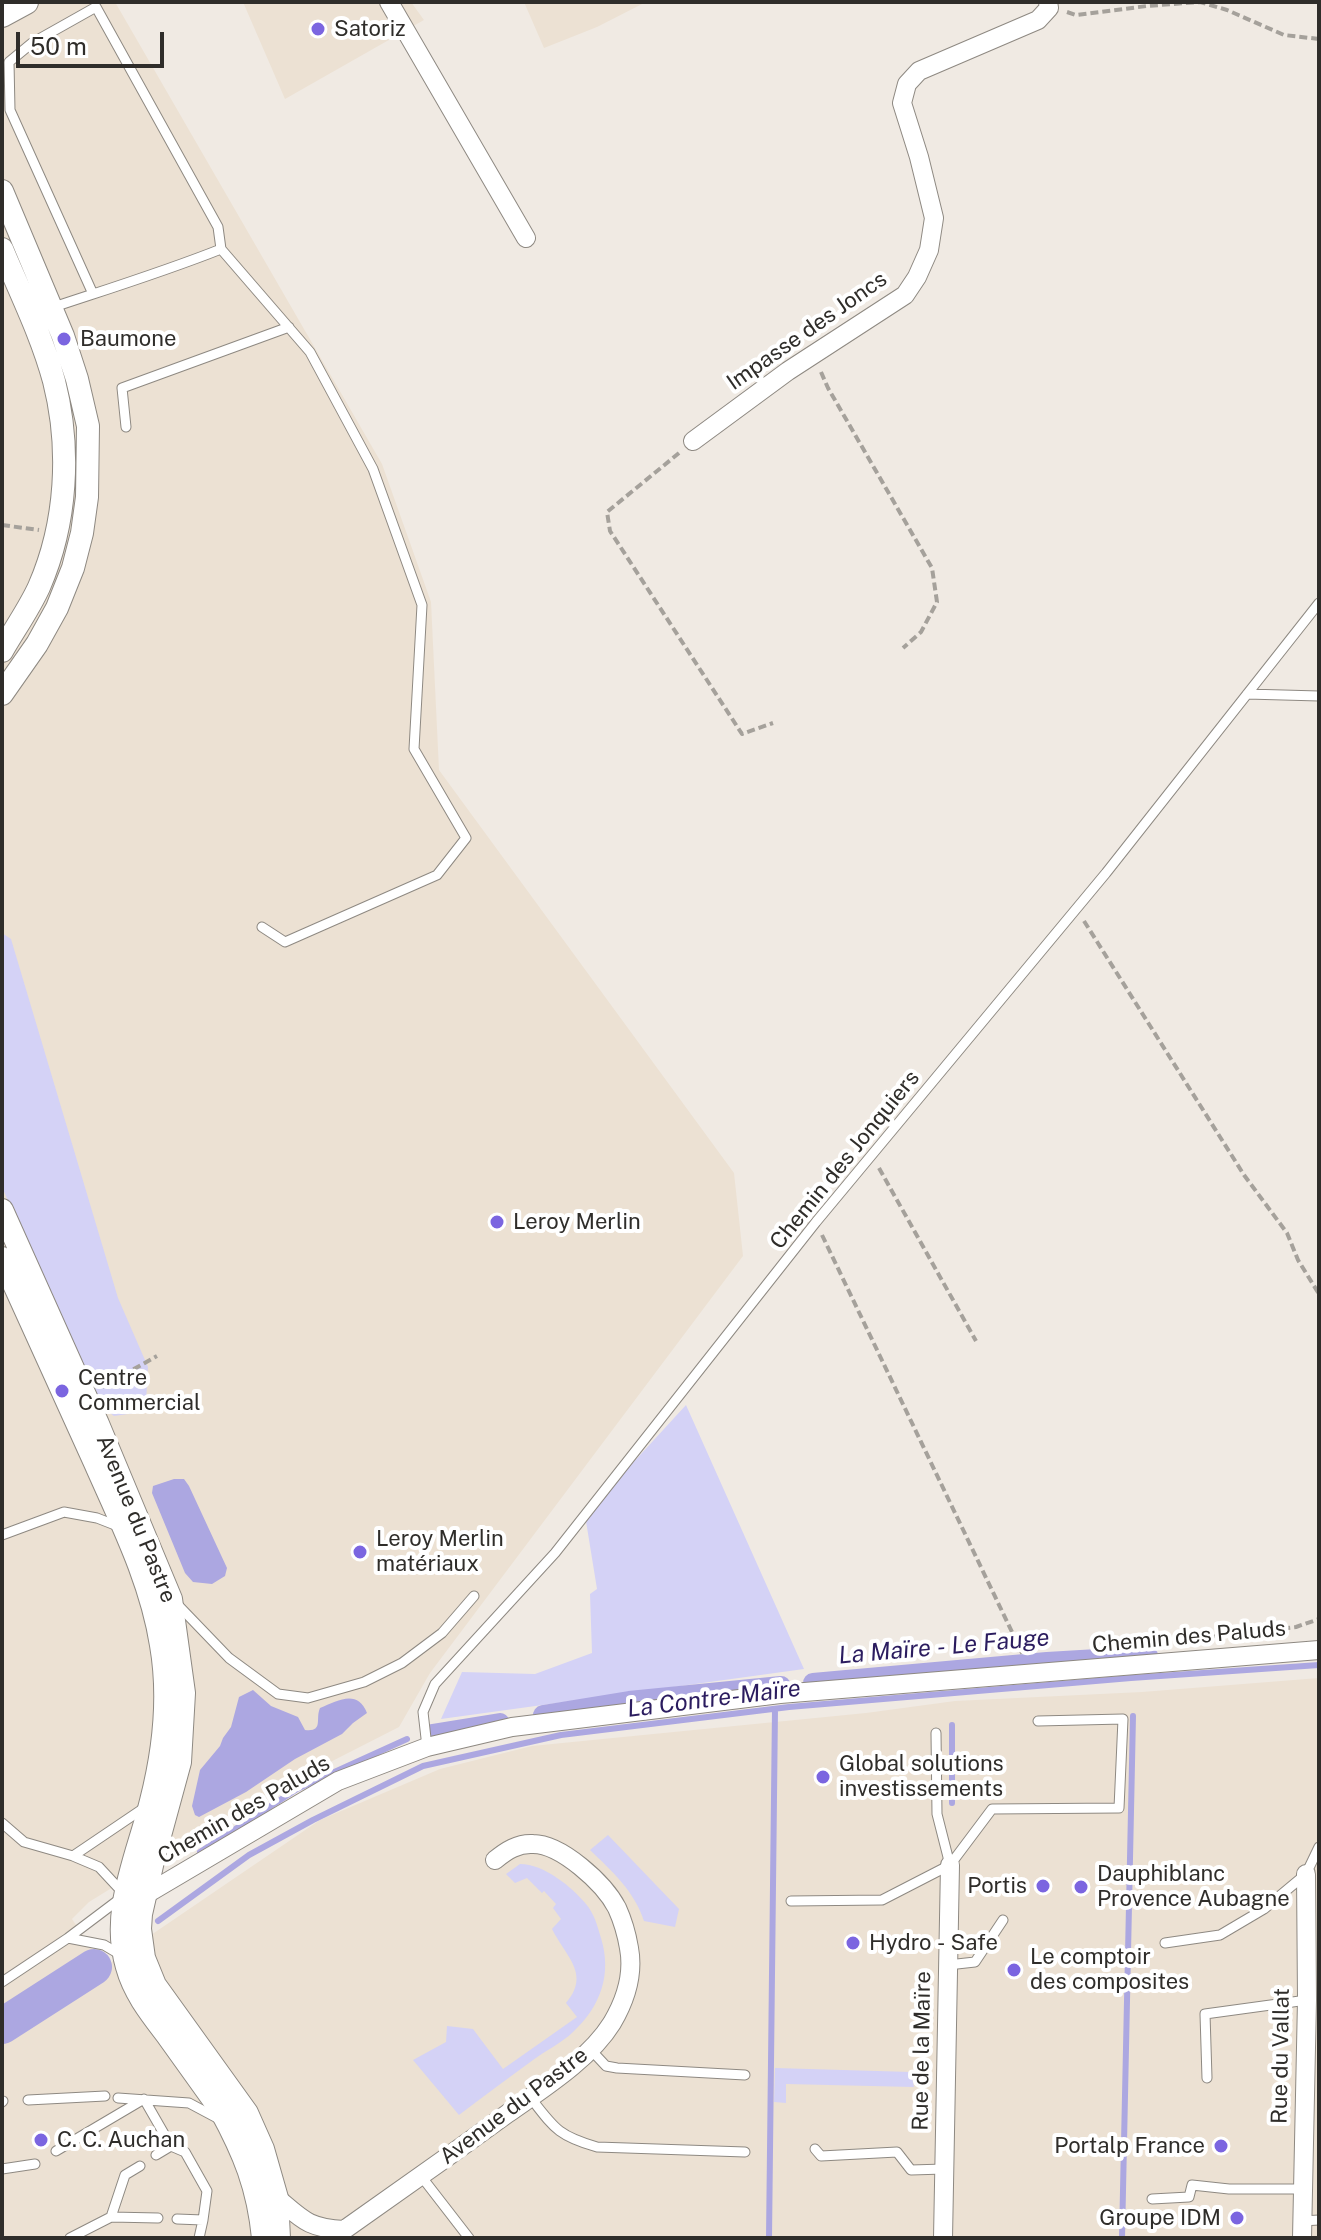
<!DOCTYPE html>
<meta charset="utf-8">
<style>
body{margin:0}
#map{position:relative;width:1321px;height:2240px;overflow:hidden;background:#f0eae3;font-family:"Public Sans",sans-serif}
canvas{display:block}
.frame{position:absolute;inset:0;border:4px solid #2f2d2a;pointer-events:none}
.scale{position:absolute;left:16px;top:32px;width:148px;height:36px;box-sizing:border-box;border:4px solid #2f2d2a;border-top:0;padding-left:10px;font-size:24px;line-height:28px;white-space:nowrap;color:#2f2d2a;-webkit-text-stroke:6px #fff;paint-order:stroke}
</style>
<div id="map">
<canvas width="1321" height="2240"></canvas>
<div class="frame"></div>
<div class="scale">50 m</div>
</div>
<script>
const context = document.querySelector('canvas').getContext('2d');
context.lineJoin = 'round';
function fill(path, color) {
  context.fillStyle = color;
  context.fill(path, 'evenodd');
}
function strokePath(path, color, width, dash) {
  context.strokeStyle = color;
  context.lineWidth = width;
  context.lineCap = dash ? 'butt' : 'round';
  context.setLineDash(dash || []);
  context.stroke(path);
}
function write(font, color, halo, rows, align = 'center') {
  context.font = font + ' "Public Sans",sans-serif';
  context.lineWidth = 8;
  context.setLineDash([]);
  context.textBaseline = 'middle';
  context.strokeStyle = halo;
  context.fillStyle = color;
  for (const [text, x, y, turn = 0] of rows) {
    context.save();
    context.translate(x, y);
    context.rotate((+turn || 0) * Math.PI / 180);
    context.textAlign = isNaN(turn) ? turn : align;
    if (halo) context.strokeText(text, 0, 0);
    context.fillText(text, 0, 0);
    context.restore();
  }
}
fill(new Path2D(`
 M 37,2 L 115,2 L 382,464 L 431,602 L 439,770 L 734,1173 L 743,1256 L 430,1673 L 399,1727 L 246,1805 L 89,1902 L 72,1919 L 104,1967 L 320,1820 L 440,1769 L 532,1746 L 866,1713 L 955,1701 L 1142,1692 L 1319,1678 L 1319,2238 L 2,2238 L 2,18 Z
 M 243,2 L 411,2 L 424,20 L 285,99 Z
 M 524,2 L 646,2 L 597,27 L 544,48 Z`), '#ece1d3');
fill(new Path2D(`
 M 2,933 L 11,939 L 118,1298 L 148,1367 L 146,1402 L 135,1413 L 114,1416 L 95,1402 L 2,1187 Z
 M 686,1405 L 804,1669 L 441,1719 L 462,1672 L 535,1674 L 592,1653 L 590,1594 L 597,1589 L 585,1515 Z
 M 608,1835 L 679,1909 L 675,1927 L 644,1921 C 635,1892 612,1871 590,1850 Z
 M 520,1864 C 544,1864 572,1887 586,1904 C 595,1915 597,1925 601,1938 C 612,1974 601,2006 573,2032 C 562,2043 546,2050 533,2060 C 508,2078 483,2097 459,2115 L 413,2060 L 446,2042 L 447,2026 L 473,2029 L 503,2069 L 577,2017 L 566,2003 C 591,1974 566,1957 552,1929 L 561,1919 L 553,1908 L 556,1904 L 544,1891 L 542,1893 L 527,1878 L 515,1883 L 506,1874 Z
 M 775,2068 L 911,2072 L 914,2087 L 786,2084 L 786,2103 L 774,2102 Z`), '#d4d2f6');
fill(new Path2D(`
 M 174,1479 L 184,1479 L 189,1486 L 227,1568 L 225,1576 L 212,1584 L 193,1582 L 185,1573 L 152,1493 L 153,1486 Z
 M 253,1690 L 271,1706 L 298,1717 L 305,1730 C 324,1732 315,1719 320,1708 C 338,1700 358,1689 367,1713 L 353,1723 L 342,1734 L 295,1759 L 246,1792 L 199,1817 L 195,1815 L 192,1806 L 200,1770 L 220,1746 L 223,1738 L 231,1727 L 239,1697 Z`), '#aca7e1');
strokePath(new Path2D(`
 M 952,1725 L 952,1803
 M 200,1852 L 297,1789 L 407,1739
 M 158,1921 L 249,1855 L 313,1820 L 423,1766 L 561,1735 L 789,1707 L 1131,1678 L 1319,1665
 M 769,2238 L 775,1709
 M 1122,2238 L 1133,1716`), '#aca7e1', 6);
strokePath(new Path2D(`
 M 813,1683 L 1047,1662 L 1148,1656
 M 543,1715 L 629,1701 L 781,1686
 M 432,1734 L 500,1723`), '#aca7e1', 20);
strokePath(new Path2D(`
 M 2,2026 L 94,1967`), '#aca7e1', 36);
const service = new Path2D(`
 M 221,249 L 310,352 L 373,469 L 422,605 L 414,749 L 466,838 L 437,875 L 285,942 L 262,927
 M 51,308 C 108,289 166,271 221,249 L 218,227 L 96,7 L 32,43 L 9,62 L 10,110 L 93,294
 M 126,427 L 122,388 L 289,327
 M 1247,694 L 1319,696
 M 2,1535 L 64,1512 L 97,1518 L 120,1527
 M 177,1604 L 229,1658 L 278,1694 L 308,1698 L 364,1682 L 402,1663 L 442,1633 L 474,1596
 M 936,1733 L 937,1814 L 950,1865
 M 427,1747 L 423,1712 L 435,1684 L 555,1553 L 816,1222 L 1106,873 L 1319,603
 M 2,1823 L 24,1842 L 73,1856 L 99,1867 L 125,1895 L 68,1938 L 2,1982
 M 73,1856 L 144,1808
 M 791,1901 L 882,1900 L 950,1865 L 992,1809 L 1119,1808 L 1123,1719 L 1038,1721
 M 68,1938 L 104,1945 L 121,1955
 M 1165,1943 L 1220,1935 L 1264,1909 L 1306,1874 L 1319,1847
 M 948,1965 L 975,1962 L 1003,1920
 M 591,2050 L 606,2066 L 617,2068 L 745,2075
 M 1207,2078 L 1205,2014 L 1307,2000
 M 530,2097 C 554,2128 558,2136 597,2147 L 745,2152
 M 118,2098 L 189,2103 L 219,2119
 M 28,2100 L 105,2096
 M 2,2102 L 3,2101
 M 171,2146 L 185,2152 L 207,2191 L 203,2220 L 177,2219
 M 815,2149 L 821,2156 L 897,2152 L 911,2170 L 944,2169
 M 56,2151 L 144,2099 L 171,2146 L 156,2155
 M 2,2169 L 35,2164
 M 421,2176 L 469,2238
 M 1152,2199 L 1189,2197 L 1192,2185 L 1229,2189 L 1302,2189
 M 111,2217 L 125,2175 L 140,2166
 M 1302,2221 L 1319,2220
 M 70,2238 L 111,2217 L 158,2218
 M 199,2238 L 203,2220`);
const minor = new Path2D(`
 M 389,2 L 526,238
 M 693,441 L 788,371 L 905,295 L 917,277 L 929,250 L 934,218 L 919,157 L 902,103 L 907,84 L 919,71 L 1038,20 L 1049,8 L 1048,2
 M 145,1895 L 338,1781 L 427,1747 L 512,1727 L 780,1694 L 1319,1650
 M 277,2198 C 303,2220 308,2228 344,2230
 M 335,2238 L 344,2230 C 398,2192 453,2153 507,2114 C 542,2089 589,2060 612,2023 C 625,2001 634,1975 629,1948 C 627,1936 622,1919 617,1908 C 604,1883 561,1844 533,1844 C 518,1843 506,1851 495,1860
 M 943,2238 L 950,1865
 M 1302,2238 L 1307,2000 L 1306,1874`);
const tertiary = new Path2D(`
 M 2,191 L 63,336 L 77,379 L 88,426 L 87,497 L 82,533 L 73,568 L 57,608 L 37,644 L 2,694
 M 2,249 C 20,292 42,336 54,381 C 71,448 67,523 39,587 C 29,609 14,630 2,651
 M 2,1210 L 98,1424 L 171,1599 L 184,1693 L 180,1762 L 153,1861 L 141,1914 L 140,1929 L 144,1958 L 155,1985 L 247,2113 L 263,2149 L 277,2198 L 279,2238
 M 2,1258 C 33,1326 64,1395 95,1463 C 121,1522 151,1581 161,1645 C 170,1697 164,1750 151,1801 C 138,1855 110,1911 127,1967 C 134,1993 151,2014 167,2035 C 184,2059 202,2084 220,2109 C 244,2153 258,2187 263,2238`);
const secondary = new Path2D(`
 M 2,15 L 26,2`);
strokePath(service, '#8e8982', 11);
strokePath(minor, '#8e8982', 20);
strokePath(tertiary, '#8e8982', 24);
strokePath(secondary, '#8e8982', 26);
strokePath(new Path2D(`
 M 1067,12 L 1076,15 L 1147,6 L 1200,2 L 1227,10 L 1284,35 L 1319,39
 M 821,372 L 828,388 L 932,568 L 937,602 L 921,632 L 903,648
 M 679,453 L 607,512 L 610,531 L 742,734 L 773,723
 M 2,525 L 39,530
 M 1084,921 L 1244,1175 L 1287,1233 L 1298,1260 L 1319,1294
 M 879,1168 L 976,1341
 M 822,1235 L 1023,1655
 M 102,1387 L 157,1356
 M 1163,1642 L 1296,1627 L 1319,1619`), '#a5a19b', 4, [8, 4]);
strokePath(service, '#fff', 9);
strokePath(minor, '#fff', 18);
strokePath(tertiary, '#fff', 22);
strokePath(secondary, '#fff', 24);
for (const [x, y, r, color] of [
 [318,29,8,"#7b65e0"],
 [64,339,8,"#7b65e0"],
 [497,1222,8,"#7b65e0"],
 [62,1391,8,"#7b65e0"],
 [360,1552,8,"#7b65e0"],
 [823,1777,8,"#7b65e0"],
 [1043,1886,8,"#7b65e0"],
 [1081,1887,8,"#7b65e0"],
 [853,1943,8,"#7b65e0"],
 [1014,1970,8,"#7b65e0"],
 [41,2140,8,"#7b65e0"],
 [1221,2146,8,"#7b65e0"],
 [1237,2218,8,"#7b65e0"]
]) {
  const dot = new Path2D();
  dot.arc(x, y, r, 0, 2 * Math.PI);
  context.fillStyle = color;
  context.fill(dot);
  strokePath(dot, '#fff', 3);
}
write('22px', '#2f2d2a', '#fff', [
 ["Satoriz",334,29],
 ["Baumone",80,339],
 ["Leroy Merlin",513,1222],
 ["Centre",78,1378],
 ["Commercial",78,1403],
 ["Leroy Merlin",376,1539],
 ["matériaux",376,1564],
 ["Global solutions",839,1764],
 ["investissements",839,1789],
 ["Dauphiblanc",1097,1874],
 ["Provence Aubagne",1097,1899],
 ["Portis",1027,1886,"right"],
 ["Hydro - Safe",869,1943],
 ["Le comptoir",1030,1957],
 ["des composites",1030,1982],
 ["C. C. Auchan",57,2140],
 ["Portalp France",1205,2146,"right"],
 ["Groupe IDM",1221,2218,"right"]
], 'left');
write('22px', '#2f2d2a', '#fff', [
 ["Impasse des Joncs",807,331,-35],
 ["Chemin des Jonquiers",845,1160,-51],
 ["Avenue du Pastre",136,1519,68],
 ["Chemin des Paluds",1189,1637,-5],
 ["Chemin des Paluds",244,1810,-30],
 ["Rue de la Maïre",922,2051,-89],
 ["Rue du Vallat",1281,2056,-89],
 ["Avenue du Pastre",514,2106,-37]
]);
write('italic 24px', '#2b1c5f', '#fff', [
 ["La Maïre - Le Fauge",944,1647,-5],
 ["La Contre-Maïre",714,1699,-7]
]);
</script>
